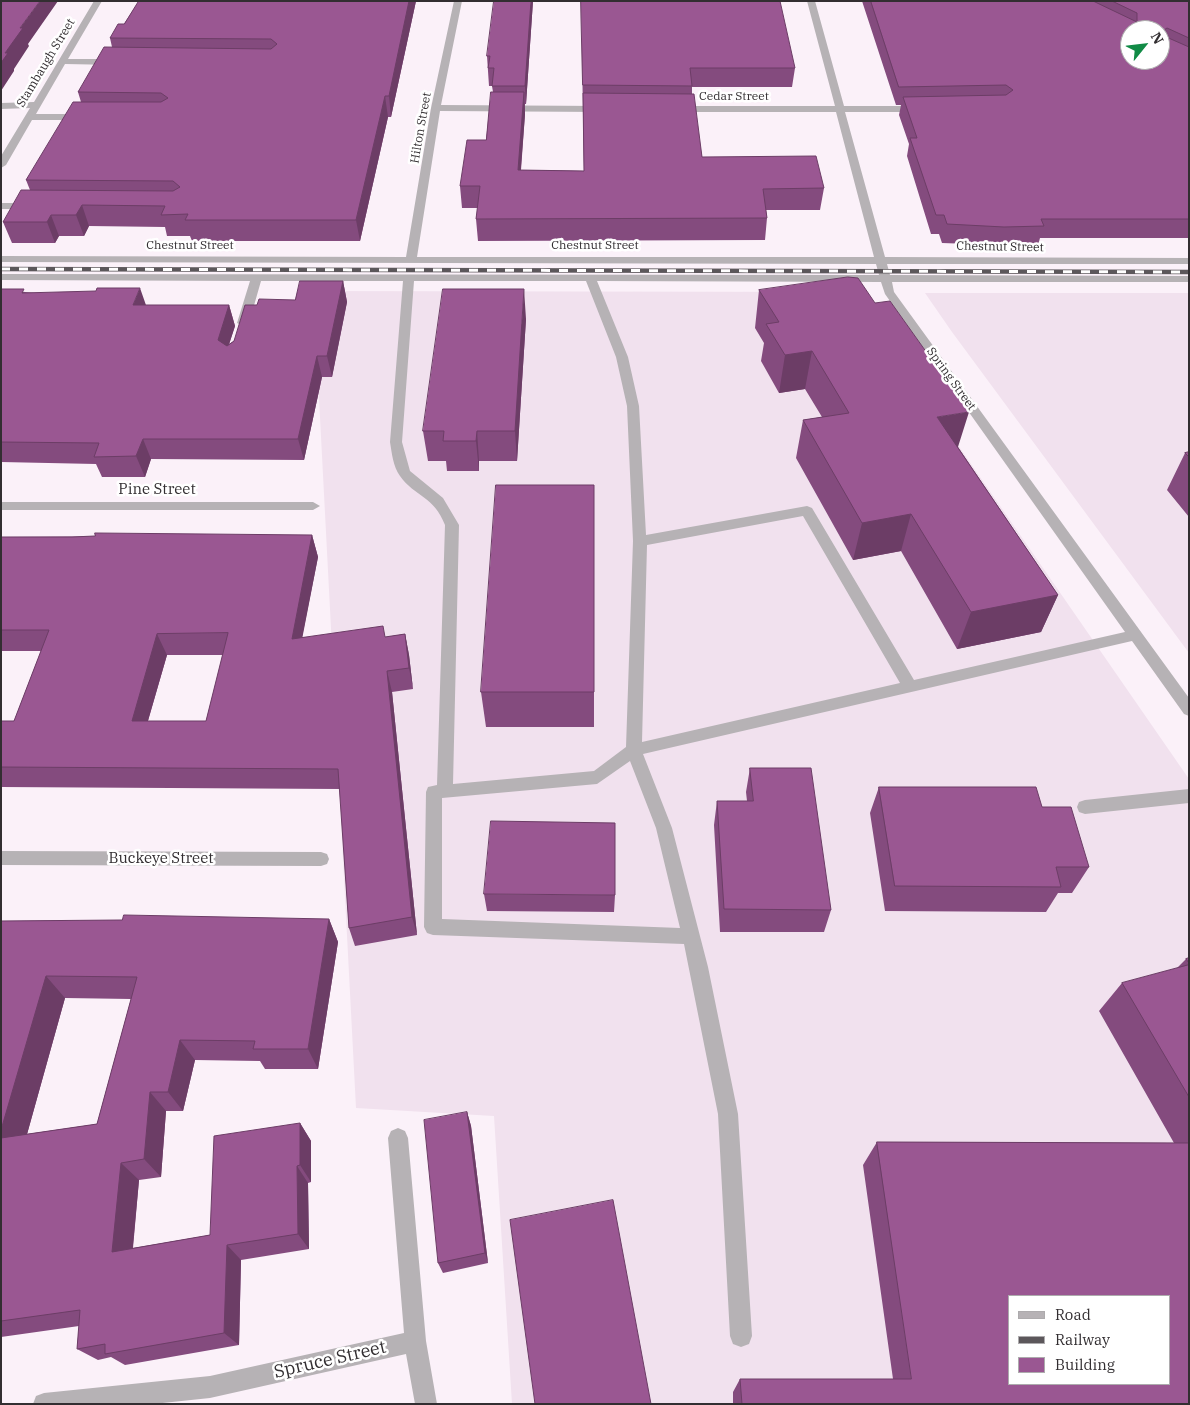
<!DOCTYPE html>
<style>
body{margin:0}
#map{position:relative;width:1190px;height:1405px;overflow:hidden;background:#fbf1f9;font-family:"IBM Plex Serif",serif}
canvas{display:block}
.frame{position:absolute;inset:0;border:2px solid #322e31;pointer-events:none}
.legend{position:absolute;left:1008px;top:1295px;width:162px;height:90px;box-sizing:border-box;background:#fff;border:1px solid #adabad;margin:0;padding:6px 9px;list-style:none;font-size:15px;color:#322e31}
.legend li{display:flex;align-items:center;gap:10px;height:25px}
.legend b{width:25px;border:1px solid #adabad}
.north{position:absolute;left:1120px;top:20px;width:50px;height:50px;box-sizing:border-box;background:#fff;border:1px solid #adabad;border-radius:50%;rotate:61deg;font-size:14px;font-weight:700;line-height:20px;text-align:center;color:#322e31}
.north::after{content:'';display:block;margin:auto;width:18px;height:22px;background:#118b46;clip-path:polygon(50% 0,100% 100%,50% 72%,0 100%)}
</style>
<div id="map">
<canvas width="1190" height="1405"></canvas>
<div class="frame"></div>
<ul class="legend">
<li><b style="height:6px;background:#b6b2b5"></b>Road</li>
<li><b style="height:6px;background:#5c575b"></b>Railway</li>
<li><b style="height:14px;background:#9a5792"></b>Building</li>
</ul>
<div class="north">N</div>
</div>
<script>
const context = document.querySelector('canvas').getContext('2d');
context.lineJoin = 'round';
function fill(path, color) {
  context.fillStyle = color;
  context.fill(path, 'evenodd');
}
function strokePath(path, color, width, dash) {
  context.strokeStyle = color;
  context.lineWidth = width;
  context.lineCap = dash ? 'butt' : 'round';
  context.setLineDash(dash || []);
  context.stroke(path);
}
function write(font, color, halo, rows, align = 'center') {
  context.font = font + ' "IBM Plex Serif",serif';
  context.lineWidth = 5;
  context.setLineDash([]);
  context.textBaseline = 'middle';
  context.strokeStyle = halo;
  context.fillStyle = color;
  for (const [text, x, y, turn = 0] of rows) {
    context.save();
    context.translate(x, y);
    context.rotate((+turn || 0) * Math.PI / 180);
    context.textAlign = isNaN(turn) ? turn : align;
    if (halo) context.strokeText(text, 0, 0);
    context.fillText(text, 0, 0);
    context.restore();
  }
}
fill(new Path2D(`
 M 304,291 L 852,292 L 1189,779 L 1189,1404 L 512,1404 L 494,1116 L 356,1108 L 318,379 ZM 1009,1296 L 1169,1296 L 1169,1384 L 1009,1384 Z
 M 925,293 L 1189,293 L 1189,653 L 952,332 Z`), '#f1e1ee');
fill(new Path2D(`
 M 94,1 L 102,1 L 68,59 L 116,59 L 120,62 L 116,65 L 65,64 L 36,114 L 84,114 L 89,117 L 84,120 L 32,120 L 6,165 L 1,168 L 1,156 L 30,108 L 1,109 L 1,103 L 34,102 Z
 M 454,1 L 462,1 L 441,105 L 602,106 L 607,109 L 602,112 L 440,111 L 417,257 L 874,257 L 836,112 L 675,112 L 670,109 L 675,106 L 835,106 L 807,1 L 815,1 L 844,106 L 920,106 L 925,109 L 920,112 L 845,112 L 885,257 L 1189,258 L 1189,264 L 887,264 L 890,275 L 1189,276 L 1189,282 L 892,282 L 894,292 L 1189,698 L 1189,716 L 1184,714 L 1132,641 L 643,754 L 672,828 L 708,967 L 738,1114 L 752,1336 L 749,1344 L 741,1347 L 733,1344 L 730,1336 L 718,1114 L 684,944 L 433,935 L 427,933 L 424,927 L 426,792 L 428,787 L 437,785 L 445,525 C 434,496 415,497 400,476 C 393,466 392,454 390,442 L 403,281 L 261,281 L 249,323 L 243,326 L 237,323 L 250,281 L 1,280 L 1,274 L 879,275 L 876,264 L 1,262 L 1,256 L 406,257 L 431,108 ZM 414,281 L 586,281 L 616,357 L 627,406 L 633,541 L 626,747 L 594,771 L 453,784 L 459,525 L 443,498 L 410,471 L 402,442 ZM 597,281 L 881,282 L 885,294 L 1125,632 L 914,680 L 812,508 L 807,506 L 646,535 L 639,406 L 628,357 ZM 803,516 L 900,683 L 642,742 L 647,545 ZM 630,761 L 656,828 L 680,928 L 442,919 L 442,798 L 597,784 Z
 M 1,203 L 32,203 L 37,206 L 32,209 L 1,209 Z
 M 1,502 L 313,502 L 320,506 L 313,510 L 1,510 Z
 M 1189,789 L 1189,803 L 1085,814 L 1079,812 L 1077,807 L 1079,802 L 1085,800 Z
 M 1,851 L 321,852 L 327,854 L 329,859 L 327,864 L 321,866 L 1,865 Z
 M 398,1128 L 405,1131 L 408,1138 L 426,1341 L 437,1404 L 415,1404 L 406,1354 L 210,1398 L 153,1404 L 33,1404 L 36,1396 L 44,1393 L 210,1376 L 404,1333 L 388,1138 L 391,1131 Z`), '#b6b2b5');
const rail = new Path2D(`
 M 1,269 L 1189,272`);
strokePath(rail, '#5c575b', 4.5);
strokePath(rail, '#fff', 3, [9]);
fill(new Path2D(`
 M 139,1 L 416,1 L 391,117 L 388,117 L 360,241 L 192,241 L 190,236 L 167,236 L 165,227 L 89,226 L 84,236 L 59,236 L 55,243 L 12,243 L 3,222 L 30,190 L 26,180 L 81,102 L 78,92 L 112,47 L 110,38 L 124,24 Z
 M 533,1 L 526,104 L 525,104 L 525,114 L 521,170 L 584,171 L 581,1 L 795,68 L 792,87 L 692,87 L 692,94 L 702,157 L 824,188 L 820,210 L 766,210 L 767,218 L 765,240 L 478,241 L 476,219 L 478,208 L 462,208 L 460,186 L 486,140 L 493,92 L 492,86 L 489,86 L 487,56 Z
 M 862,1 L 1189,1 L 1189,238 L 1040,238 L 1038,245 L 999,245 L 942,243 L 939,234 L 931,234 L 907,156 L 909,144 L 899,115 L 901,105 L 896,105 Z
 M 343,281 L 347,302 L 332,377 L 322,377 L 304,460 L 151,459 L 145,477 L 102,477 L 96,464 L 1,462 L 1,289 L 25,292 L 146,305 L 229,305 L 235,326 L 229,344 L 234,341 L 257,305 L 295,300 Z
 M 759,290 L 958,447 L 1058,595 L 1041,632 L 957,649 L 901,551 L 853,560 L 796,458 L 803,420 L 822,417 L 805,389 L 779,393 L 761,361 L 764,343 L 755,328 Z
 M 526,319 L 517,461 L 479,461 L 479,471 L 447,471 L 446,461 L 428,461 L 423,431 Z
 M 1189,452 L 1189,517 L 1167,490 L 1185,453 Z
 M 594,485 L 594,727 L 486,727 L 481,692 Z
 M 312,535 L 318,557 L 302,637 L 386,637 L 405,634 L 409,655 L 413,689 L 392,692 L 417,935 L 355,946 L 349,928 L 340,789 L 1,787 L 1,721 L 14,721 L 41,651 L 1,651 L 1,537 ZM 167,655 L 223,655 L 206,721 L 148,721 Z
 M 750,768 L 831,910 L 824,932 L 720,932 L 714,825 L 717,801 L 747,801 L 746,792 Z
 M 879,787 L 1089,867 L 1072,893 L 1058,893 L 1046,912 L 885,911 L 870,813 Z
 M 484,894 L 615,895 L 614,912 L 487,911 Z
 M 329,919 L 338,942 L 318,1069 L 265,1069 L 260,1061 L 195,1060 L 183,1111 L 166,1111 L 161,1177 L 139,1180 L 133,1248 L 210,1235 L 300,1123 L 311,1141 L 311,1182 L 308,1183 L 309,1249 L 241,1260 L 239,1345 L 125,1365 L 111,1357 L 98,1360 L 77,1349 L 79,1326 L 1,1337 L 1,921 ZM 65,998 L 131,999 L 97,1124 L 27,1134 Z
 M 1189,958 L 1189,1404 L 733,1404 L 733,1392 L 740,1379 L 893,1379 L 863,1165 L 877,1142 L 1174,1143 L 1099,1011 L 1122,983 L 1177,968 L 1186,959 Z
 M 467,1112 L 471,1126 L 488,1263 L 443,1273 L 438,1263 Z`), '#844b7e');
fill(new Path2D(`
 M 40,1 L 58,1 L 28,44 L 29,46 L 14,69 L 14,71 L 1,91 L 1,63 L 5,53 L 20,28 Z
 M 409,1 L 416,1 L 391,117 L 389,96 Z
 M 531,1 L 533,1 L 526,104 L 525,86 Z
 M 524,92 L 525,114 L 519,192 L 518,170 Z
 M 385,96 L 388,117 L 360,241 L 356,220 Z
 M 82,205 L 89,226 L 84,236 L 76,215 Z
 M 51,215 L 59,236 L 55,243 L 47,222 Z
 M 343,281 L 347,302 L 332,377 L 327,356 Z
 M 140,288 L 147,308 L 133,305 Z
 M 524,289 L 526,319 L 517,461 L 515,431 Z
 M 229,305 L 235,326 L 224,360 L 218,340 Z
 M 812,351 L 805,389 L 779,393 L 785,355 Z
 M 317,356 L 322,377 L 304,460 L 298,439 Z
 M 969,412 L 957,450 L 937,417 Z
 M 477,431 L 479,461 L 479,471 L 476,441 Z
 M 143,439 L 151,459 L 145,477 L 136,456 Z
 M 911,514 L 901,551 L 853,560 L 862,523 Z
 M 312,535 L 318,557 L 298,660 L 292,639 Z
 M 1058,595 L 1041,632 L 957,649 L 971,612 Z
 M 157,634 L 167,655 L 142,741 L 132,721 Z
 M 405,634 L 409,655 L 413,689 L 409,668 Z
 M 387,671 L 392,692 L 417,935 L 412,917 Z
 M 329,919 L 338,942 L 318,1069 L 308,1049 Z
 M 46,976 L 65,998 L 21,1156 L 1,1140 L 1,1130 Z
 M 180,1040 L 195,1060 L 183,1111 L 168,1092 Z
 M 150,1092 L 166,1111 L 161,1177 L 144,1159 Z
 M 467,1112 L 471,1126 L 488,1263 L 485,1253 Z
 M 300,1123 L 311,1141 L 311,1182 L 300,1165 Z
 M 121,1163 L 139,1180 L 131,1266 L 112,1252 Z
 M 297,1166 L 308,1183 L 309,1249 L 298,1234 Z
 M 227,1245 L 241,1260 L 239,1345 L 224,1333 Z`), '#6c3d66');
const building = new Path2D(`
 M 1,1 L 40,1 L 20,28 L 23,28 L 5,53 L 8,53 L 1,63 Z
 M 139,1 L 409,1 L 389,96 L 385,96 L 356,220 L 185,220 L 188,214 L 161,215 L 165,206 L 82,205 L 76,215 L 51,215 L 47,222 L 3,222 L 21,190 L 173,191 L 180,187 L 173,181 L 26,180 L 73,102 L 161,102 L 168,98 L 161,93 L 78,92 L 104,47 L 271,49 L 277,44 L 271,39 L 110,38 L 118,24 L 124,24 Z
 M 494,1 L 531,1 L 525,86 L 492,86 L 494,68 L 488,68 L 490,56 L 487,56 Z
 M 581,1 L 780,1 L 795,68 L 690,68 L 692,86 L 583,85 Z
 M 871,1 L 1093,1 L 1137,22 L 1137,13 L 1112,1 L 1189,1 L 1189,38 L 1167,28 L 1164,30 L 1164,36 L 1189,47 L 1189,219 L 1041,219 L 1044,226 L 1004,227 L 947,224 L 944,215 L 936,215 L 910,138 L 917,138 L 903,97 L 1006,95 L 1013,90 L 1006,85 L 899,87 ZM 1130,30 L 1160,30 L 1160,60 L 1130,60 Z
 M 491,92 L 524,92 L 518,170 L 584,171 L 583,93 L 694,94 L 702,157 L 816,156 L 824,188 L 763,189 L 767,218 L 476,219 L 480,186 L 460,186 L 467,140 L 486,140 Z
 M 848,277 L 858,278 L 875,303 L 890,301 L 969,412 L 937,417 L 1058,595 L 971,612 L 911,514 L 862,523 L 803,420 L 849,413 L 812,351 L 785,355 L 766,324 L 779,322 L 759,290 Z
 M 300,281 L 343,281 L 327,356 L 317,356 L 298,439 L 143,439 L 136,456 L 94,457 L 99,443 L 1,442 L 1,289 L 24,289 L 22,293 L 96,291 L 97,288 L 140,288 L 133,305 L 229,305 L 218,340 L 227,346 L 234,341 L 245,305 L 257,305 L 259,299 L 295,300 Z
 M 443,289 L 524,289 L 515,431 L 477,431 L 476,441 L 443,441 L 444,431 L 423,431 Z
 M 1189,452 L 1189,457 L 1185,453 Z
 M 496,485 L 594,485 L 594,692 L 481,692 Z
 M 95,533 L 312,535 L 292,639 L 383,626 L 385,637 L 405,634 L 409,668 L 387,671 L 412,917 L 349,928 L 338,769 L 1,767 L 1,721 L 14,721 L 49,630 L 1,630 L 1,537 L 72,537 L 95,536 ZM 228,633 L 206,721 L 132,721 L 157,634 Z
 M 750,768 L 811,768 L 831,910 L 724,909 L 717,801 L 753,801 Z
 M 879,787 L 1036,787 L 1042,807 L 1071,807 L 1089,867 L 1056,867 L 1061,887 L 895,886 Z
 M 491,821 L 615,823 L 615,895 L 484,894 Z
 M 124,915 L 329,919 L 308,1049 L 253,1049 L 255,1041 L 180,1040 L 168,1092 L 150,1092 L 144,1159 L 121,1163 L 112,1252 L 210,1235 L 214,1136 L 300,1123 L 300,1165 L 297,1166 L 298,1234 L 227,1245 L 224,1333 L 105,1354 L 105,1344 L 77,1349 L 80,1310 L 1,1321 L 1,1138 L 97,1124 L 137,977 L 46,976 L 1,1130 L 1,921 L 122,920 Z
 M 1189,958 L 1189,963 L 1186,959 Z
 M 1189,965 L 1189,1097 L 1122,983 Z
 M 467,1112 L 485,1253 L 438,1263 L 424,1120 Z
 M 877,1142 L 1189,1143 L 1189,1404 L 742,1404 L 740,1379 L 911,1379 ZM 1009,1296 L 1169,1296 L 1169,1384 L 1009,1384 Z
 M 613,1200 L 651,1404 L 535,1404 L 510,1220 Z`);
fill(building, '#9a5792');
strokePath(building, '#6c3d66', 1);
write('12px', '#322e31', '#fff', [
 ["Stambaugh Street",46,63,-59],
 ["Cedar Street",734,97],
 ["Hilton Street",421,128,-80],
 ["Chestnut Street",190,246],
 ["Chestnut Street",595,246],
 ["Chestnut Street",1000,247,1],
 ["Spring Street",951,379,54]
]);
write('15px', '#322e31', '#fff', [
 ["Pine Street",157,490],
 ["Buckeye Street",161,859]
]);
write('18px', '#322e31', '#fff', [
 ["Spruce Street",330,1360,-13]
]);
</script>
